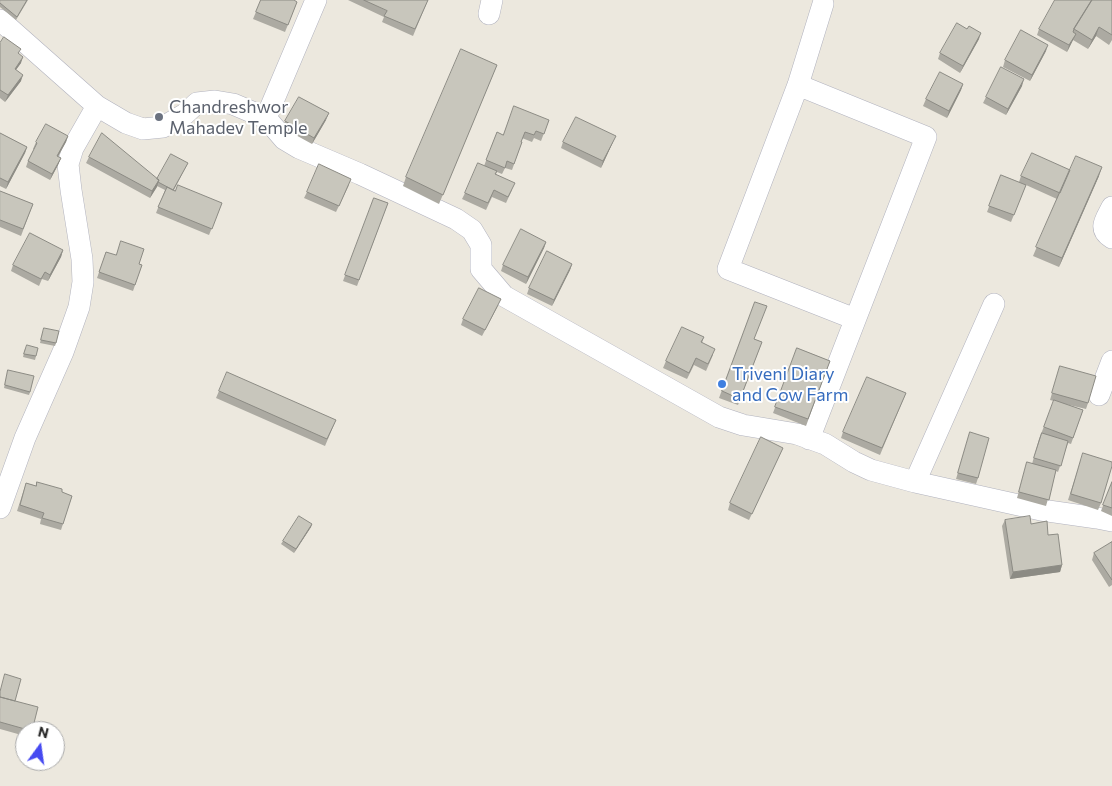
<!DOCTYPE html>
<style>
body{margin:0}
#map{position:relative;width:1112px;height:786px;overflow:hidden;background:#ece8de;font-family:Commissioner,sans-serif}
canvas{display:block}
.north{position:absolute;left:15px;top:721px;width:50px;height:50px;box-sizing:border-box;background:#fff;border:1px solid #aaa;border-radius:50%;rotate:14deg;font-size:14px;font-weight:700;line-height:20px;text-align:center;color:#2b2b2b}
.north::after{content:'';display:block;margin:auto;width:18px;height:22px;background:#464af1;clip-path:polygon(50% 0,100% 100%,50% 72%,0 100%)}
</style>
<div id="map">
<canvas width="1112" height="786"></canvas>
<div class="north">N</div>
</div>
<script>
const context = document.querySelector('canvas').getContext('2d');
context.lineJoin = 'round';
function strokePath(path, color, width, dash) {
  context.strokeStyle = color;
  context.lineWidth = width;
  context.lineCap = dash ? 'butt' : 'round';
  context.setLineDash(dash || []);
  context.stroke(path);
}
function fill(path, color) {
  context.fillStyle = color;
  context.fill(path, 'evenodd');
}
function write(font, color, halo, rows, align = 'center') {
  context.font = font + ' Commissioner,sans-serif';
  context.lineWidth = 4;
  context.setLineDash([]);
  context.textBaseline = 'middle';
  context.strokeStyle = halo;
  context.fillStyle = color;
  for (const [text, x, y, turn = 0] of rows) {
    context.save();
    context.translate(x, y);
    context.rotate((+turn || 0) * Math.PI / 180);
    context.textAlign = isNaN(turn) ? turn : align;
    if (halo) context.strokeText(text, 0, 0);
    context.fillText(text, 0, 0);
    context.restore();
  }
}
const minor = new Path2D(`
 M 823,4 L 798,85 L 728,269 L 855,319
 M 489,14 L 492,0
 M 0,20 L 97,106 L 126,123 L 143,129 L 163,127 L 185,114 L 197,103 L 215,101 L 233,104 L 266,118 L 316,0
 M 798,85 L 926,137 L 809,439
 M 266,118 L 284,139 L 299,148 L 360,174 L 456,219 L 472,230 L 481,245 L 481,269 L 504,296 L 719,417 L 743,425 L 797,434 L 825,444 L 854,462 L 871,470 L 915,482 L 1041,510 L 1097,518 L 1112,521
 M 1112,207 C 1106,219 1097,229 1112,238
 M 1099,395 L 1112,361
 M 915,482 L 994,304
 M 0,508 L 25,438 L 63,352 L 79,307 L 83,282 L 82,259 L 71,190 L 68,164 L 73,148 L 97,106`);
strokePath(minor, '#b1b2be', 22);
strokePath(minor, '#fff', 21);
fill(new Path2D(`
 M 0,0 L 28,0 L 16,20 L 0,7 Z
 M 261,0 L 297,2 L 285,32 L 253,19 Z
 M 348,0 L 428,0 L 413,36 L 382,22 L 384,17 Z
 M 1112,0 L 1112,40 L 1109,45 L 1096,36 L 1088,49 L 1073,40 L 1067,52 L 1037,35 L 1039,29 Z
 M 967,29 L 979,39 L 960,73 L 938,59 L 940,53 Z
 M 0,43 L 19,54 L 21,63 L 16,70 L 21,81 L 5,102 L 0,98 Z
 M 1046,51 L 1030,81 L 1003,67 L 1005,60 Z
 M 497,65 L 439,204 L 403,186 L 406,177 Z
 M 963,84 L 961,90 L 947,118 L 923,106 L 926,99 Z
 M 1022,86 L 1006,115 L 983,103 L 986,97 Z
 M 326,120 L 312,144 L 283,128 L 285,121 Z
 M 549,120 L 541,141 L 534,138 L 532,142 L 522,138 L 521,142 L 522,142 L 512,170 L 505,168 L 502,174 L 497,172 L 496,174 L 512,190 L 506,203 L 492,197 L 486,210 L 462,199 L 465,193 L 484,166 L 497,132 L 503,135 Z
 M 0,133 L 27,147 L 25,153 L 6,189 L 0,186 Z
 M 68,136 L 66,142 L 58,157 L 61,158 L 58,165 L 50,180 L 26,167 L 28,161 L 34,149 L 33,149 L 36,142 Z
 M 563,142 L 613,142 L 601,168 L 561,148 Z
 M 89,157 L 157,179 L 188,163 L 174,190 L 222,203 L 209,235 L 156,213 L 165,190 L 157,186 L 150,198 L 86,163 Z
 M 1070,170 L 1099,176 L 1059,267 L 1033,256 L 1057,199 L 1026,185 L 1011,222 L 987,212 L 1001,175 L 1019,182 L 1021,176 Z
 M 349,185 L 336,212 L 304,198 L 307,192 Z
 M 0,191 L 33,204 L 21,236 L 0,227 Z
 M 374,198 L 388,203 L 357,286 L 343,281 Z
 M 546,242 L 544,248 L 526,284 L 501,271 L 503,265 Z
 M 63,250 L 61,257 L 48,281 L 42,279 L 39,286 L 11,271 L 13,265 Z
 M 106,252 L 142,265 L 133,291 L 97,278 Z
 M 572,264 L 570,270 L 552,306 L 527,294 L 529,288 Z
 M 755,302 L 754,339 L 762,342 L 738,405 L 719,398 Z
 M 498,306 L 482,336 L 461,325 L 463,319 Z
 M 43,331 L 56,343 L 55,346 L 40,343 Z
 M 704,337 L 702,343 L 713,355 L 706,371 L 694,365 L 687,379 L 663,368 L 666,361 Z
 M 797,348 L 830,361 L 806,426 L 773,413 Z
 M 25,349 L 36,356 L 35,360 L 23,357 Z
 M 1060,366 L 1088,403 L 1086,409 L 1065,404 L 1083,410 L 1071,444 L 1068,443 L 1058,472 L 1056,471 L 1046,506 L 1017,498 L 1027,462 L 1032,464 L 1039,439 L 1054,401 L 1050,400 Z
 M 8,370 L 30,392 L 29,395 L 4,388 Z
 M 219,391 L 336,420 L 325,446 L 216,398 Z
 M 906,393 L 880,455 L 841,438 L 843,432 Z
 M 970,432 L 978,478 L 976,484 L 956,479 Z
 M 783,448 L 749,520 L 728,510 L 730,503 Z
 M 1081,460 L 1101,503 L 1098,510 L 1068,500 Z
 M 1112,482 L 1112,516 L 1101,511 Z
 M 26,483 L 72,496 L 61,530 L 40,524 L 41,519 L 17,511 Z
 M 1005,520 L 1031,524 L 1048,535 L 1062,565 L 1060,572 L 1010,579 L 1002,526 Z
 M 312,524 L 311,527 L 294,553 L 281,544 L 283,541 Z
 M 1112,542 L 1112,585 L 1109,587 L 1092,560 L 1094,553 Z
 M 0,691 L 15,701 L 32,731 L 25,731 L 25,736 L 0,729 Z`), '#acaaa2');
fill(new Path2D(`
 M 1099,27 L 1096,36 L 1088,49 L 1092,40 Z
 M 981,33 L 979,39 L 960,73 L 963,66 Z
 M 1076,34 L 1067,52 L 1069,45 Z
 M 1048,45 L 1046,51 L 1030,81 L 1032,75 Z
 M 23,57 L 21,63 L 12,75 L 15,69 Z
 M 23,75 L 21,81 L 5,102 L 8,95 Z
 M 1024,79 L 1022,86 L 1006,115 L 1008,109 Z
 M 963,84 L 961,90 L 947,118 L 949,111 Z
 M 329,113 L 326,120 L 312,144 L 314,138 Z
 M 68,136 L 66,142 L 54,163 L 57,156 Z
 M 616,136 L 613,142 L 601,168 L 603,161 Z
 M 27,147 L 25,153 L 6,189 L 8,182 Z
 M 61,158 L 58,165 L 50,180 L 52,174 Z
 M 1102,167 L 1099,176 L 1059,267 L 1062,258 Z
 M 159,180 L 157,187 L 150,198 L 152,191 Z
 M 546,242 L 544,248 L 526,284 L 528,277 Z
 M 63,250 L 61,257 L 48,281 L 50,275 Z
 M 572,264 L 570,270 L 552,306 L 554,300 Z
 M 312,524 L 311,527 L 294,553 L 296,549 Z
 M 1062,565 L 1060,572 L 1010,579 L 1013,572 Z`), '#8c8b84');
const building = new Path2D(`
 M 0,0 L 27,0 L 17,17 L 0,3 Z
 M 261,0 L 294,0 L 297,2 L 288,25 L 256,12 Z
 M 364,0 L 428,0 L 415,29 L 384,16 L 387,11 Z
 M 1055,0 L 1092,0 L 1074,29 L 1073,32 L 1076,34 L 1069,45 L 1039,29 Z
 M 1092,0 L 1112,0 L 1112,35 L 1099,27 L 1092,40 L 1074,29 Z
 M 957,23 L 967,29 L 969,26 L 981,33 L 963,66 L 940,53 Z
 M 1021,30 L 1048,45 L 1032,75 L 1005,60 Z
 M 4,37 L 21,49 L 18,53 L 23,57 L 15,69 L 23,75 L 8,95 L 0,90 L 0,43 Z
 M 461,49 L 497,65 L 443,195 L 406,177 Z
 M 1001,67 L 1024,79 L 1008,109 L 986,97 Z
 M 940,72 L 963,84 L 949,111 L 926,99 Z
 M 299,97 L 329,113 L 314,138 L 285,121 Z
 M 514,106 L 549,120 L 544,134 L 536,131 L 534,135 L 525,132 L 521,142 L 522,142 L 514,164 L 507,161 L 505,168 L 486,160 L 497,132 L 503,135 Z
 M 576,117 L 616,136 L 603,161 L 563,142 Z
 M 46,124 L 68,136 L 57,156 L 61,158 L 52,174 L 28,161 L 37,143 L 36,142 Z
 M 0,133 L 27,147 L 8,182 L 0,178 Z
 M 102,133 L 159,180 L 152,191 L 89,157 Z
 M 1032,153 L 1070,170 L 1060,193 L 1021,176 Z
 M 171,154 L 188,163 L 173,190 L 158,182 L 159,180 L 157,179 Z
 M 1076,156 L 1102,167 L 1062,258 L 1036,247 Z
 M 478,163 L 497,171 L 495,174 L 515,183 L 508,197 L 494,190 L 488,203 L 465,193 Z
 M 319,164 L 351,179 L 339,206 L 307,192 Z
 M 1001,175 L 1026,185 L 1014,215 L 989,206 Z
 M 178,185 L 222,203 L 212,229 L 158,207 L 167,187 L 175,191 Z
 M 0,191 L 33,204 L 23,229 L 0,220 Z
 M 374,198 L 388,203 L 359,280 L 345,275 Z
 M 521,229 L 546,242 L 528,277 L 503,265 Z
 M 30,233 L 63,250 L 50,275 L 45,272 L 41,279 L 13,265 Z
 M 121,241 L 144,249 L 139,264 L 142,265 L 135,285 L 99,272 L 106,252 L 116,255 Z
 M 547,251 L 572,264 L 554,300 L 529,288 Z
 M 479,288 L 501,299 L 485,330 L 463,319 Z
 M 755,302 L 767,306 L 754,339 L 762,342 L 740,399 L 722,391 Z
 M 682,327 L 704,337 L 701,342 L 715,349 L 708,364 L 696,358 L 689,373 L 666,361 Z
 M 44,328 L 59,331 L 56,343 L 41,340 Z
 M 27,345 L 38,348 L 36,356 L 24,354 Z
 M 797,348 L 830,361 L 808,419 L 775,407 Z
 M 1060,366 L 1096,376 L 1088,403 L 1052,393 Z
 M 8,370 L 34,376 L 30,392 L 5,385 Z
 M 227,372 L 336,420 L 327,439 L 219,391 Z
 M 867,377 L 906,393 L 882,448 L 843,432 Z
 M 1054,400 L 1083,410 L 1073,438 L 1044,427 Z
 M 970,432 L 989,438 L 978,478 L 958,473 Z
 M 1042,433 L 1068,441 L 1061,466 L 1034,458 Z
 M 761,437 L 783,448 L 752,514 L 730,503 Z
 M 1083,453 L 1112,462 L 1112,466 L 1101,503 L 1071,494 Z
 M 1027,462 L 1056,470 L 1049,500 L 1019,492 Z
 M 37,482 L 62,489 L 62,492 L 72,496 L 63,524 L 42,518 L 44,513 L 20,505 L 26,483 L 36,486 Z
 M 1112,482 L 1112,508 L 1103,505 Z
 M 299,516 L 312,524 L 296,549 L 283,541 Z
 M 1030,516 L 1031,524 L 1047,521 L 1048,535 L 1058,534 L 1062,565 L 1013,572 L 1005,520 Z
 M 1112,542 L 1112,580 L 1094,553 Z
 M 5,674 L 21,679 L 15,701 L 0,697 L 0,692 Z
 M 0,697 L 38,707 L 32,731 L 0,722 Z`);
fill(building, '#c8c6bc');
strokePath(building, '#8c8b84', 1);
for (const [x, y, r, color] of [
 [159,117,5,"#6b7280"],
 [722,384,5,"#3f7fe0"]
]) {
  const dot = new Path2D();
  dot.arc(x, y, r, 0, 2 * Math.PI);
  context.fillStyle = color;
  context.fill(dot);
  strokePath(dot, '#fff', 2);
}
write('18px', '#5b616d', '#fff', [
 ["Chandreshwor",169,107],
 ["Mahadev Temple",169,128]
], 'left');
write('18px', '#366cbe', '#fff', [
 ["Triveni Diary",732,374],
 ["and Cow Farm",732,395]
], 'left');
</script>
